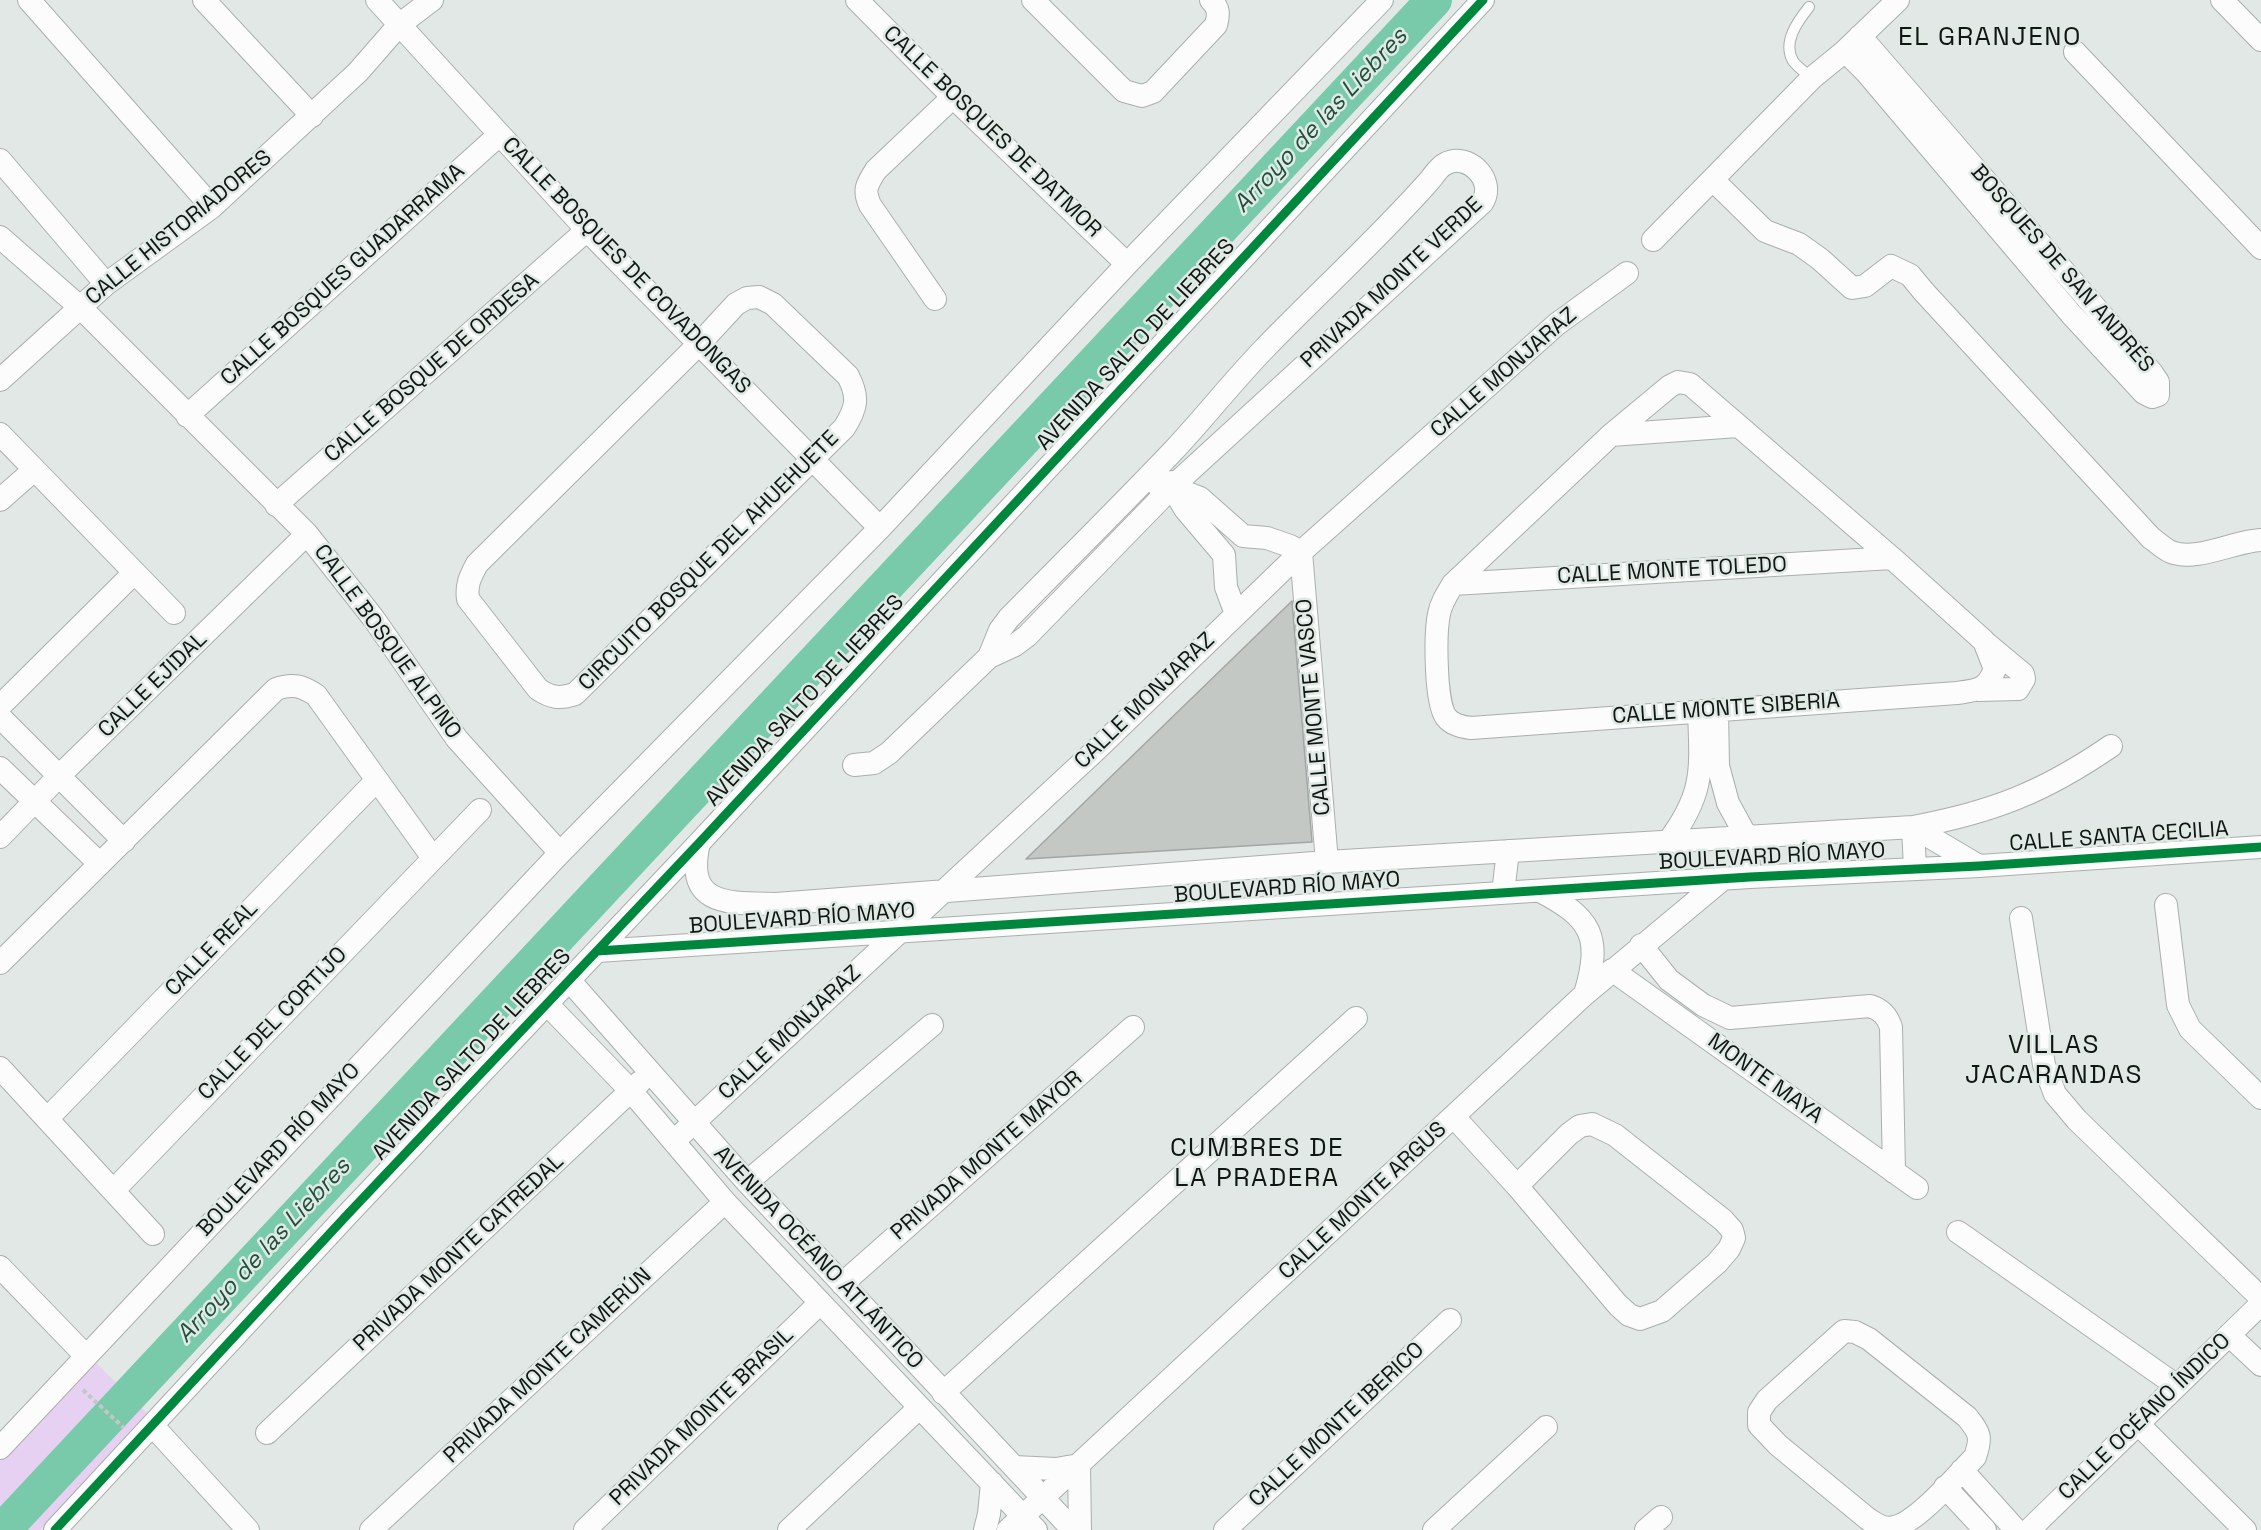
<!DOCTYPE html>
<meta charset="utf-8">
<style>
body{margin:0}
canvas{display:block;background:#e2e8e5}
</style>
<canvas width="2261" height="1530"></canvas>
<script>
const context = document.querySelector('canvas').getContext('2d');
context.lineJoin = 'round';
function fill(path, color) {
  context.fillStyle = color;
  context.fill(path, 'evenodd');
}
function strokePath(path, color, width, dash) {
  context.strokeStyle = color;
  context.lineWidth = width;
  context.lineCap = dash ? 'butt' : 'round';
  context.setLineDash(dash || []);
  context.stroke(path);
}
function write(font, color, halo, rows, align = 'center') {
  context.font = font + ' "Space Grotesk",sans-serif';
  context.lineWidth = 5;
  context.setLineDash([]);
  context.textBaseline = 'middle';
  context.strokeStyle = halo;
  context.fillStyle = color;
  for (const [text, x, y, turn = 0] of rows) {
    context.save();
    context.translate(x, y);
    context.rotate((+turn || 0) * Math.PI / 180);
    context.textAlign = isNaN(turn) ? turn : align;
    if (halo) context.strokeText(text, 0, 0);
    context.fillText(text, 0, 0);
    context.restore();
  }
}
fill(new Path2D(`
 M 93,1360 L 147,1413 L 40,1530 L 0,1530 L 0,1460 Z`), '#e6d1f3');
strokePath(new Path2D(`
 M 3,1530 L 1434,0`), '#78caaa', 36);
const building = new Path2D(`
 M 1292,601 L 1312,842 L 1026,859 Z`);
fill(building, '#c3c8c5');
strokePath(building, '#a2a6a4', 1.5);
const service = new Path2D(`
 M 1809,7 C 1798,21 1782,42 1793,61 C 1797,67 1806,73 1812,78`);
const minor = new Path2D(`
 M 29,0 L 212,207
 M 204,0 L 312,116
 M 377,0 L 587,230 L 880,528
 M 857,0 L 953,97 L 1127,264
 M 1033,0 L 1124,91 L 1142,96 L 1153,92 L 1216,25 C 1219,14 1219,8 1211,0
 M 2222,0 L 2261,40
 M 1845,51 L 1866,72 L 2071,314 L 2144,393 L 2152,397 L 2158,395 L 2158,382 L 2152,373 L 1860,36
 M 2075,52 L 2261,248
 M 0,160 L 106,284
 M 1713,180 L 1765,231 L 1799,244 L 1820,259 L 1852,288 L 1865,286 L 1891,266 L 1910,275 L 1924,292 L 2151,538 C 2157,542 2164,549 2171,552 C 2197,562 2234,541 2261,540
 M 0,237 L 81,308 L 307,534 L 374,619 L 457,739 L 560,853
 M 1653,240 L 1812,78 L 1845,51 L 1898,0
 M 759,297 L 773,304 L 848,376 C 859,397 857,408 844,428 L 575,694 C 560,699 551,698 538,689 L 468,599 C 466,585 470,577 477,564 L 700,343 L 736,304 L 747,298 Z
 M 935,299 L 870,205 C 863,190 867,184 876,170 L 953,97
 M 0,380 L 106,284 L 212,207 L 358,72 L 399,25 L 432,0
 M 1678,382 L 1690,384 L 1892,558 L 1984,641 L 1995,669 C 1987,690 1978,690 1957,693 L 1471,728 C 1462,727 1452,725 1446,717 C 1435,702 1435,633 1439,614 C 1441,603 1447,594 1453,584 L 1611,435 L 1670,386 Z
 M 187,416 L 499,135
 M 0,434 L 174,613
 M 1611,435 L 1738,426
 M 1172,482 L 1172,487 L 1185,509 L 1224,555 L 1226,587 L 1236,614
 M 1159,487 L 1172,487 L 1200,498 L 1243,536 L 1267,538 L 1290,546 L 1301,552 L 1327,862
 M 0,500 L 34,470
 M 276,505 L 587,230
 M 1453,584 L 1892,558
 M 1978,690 L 2018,689 L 2024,679 L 2023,674 L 1987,644
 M 0,706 L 134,573
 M 1717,710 L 1718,766 L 1728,803 L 1746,836 L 1750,877
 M 0,717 L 124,841
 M 854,765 L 874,763 L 889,753 L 989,657 L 1015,645 L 1027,636 L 1172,487 L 1482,203 C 1497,181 1468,151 1445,164 C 1439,167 1434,175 1430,180 C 1378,239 1319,292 1265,348 C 1233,381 1205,417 1174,450 C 1120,507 1064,562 1009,618 L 1000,630 L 989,657
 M 0,768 L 100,864
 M 0,837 L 59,776 L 307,534
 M 1668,842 C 1705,793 1701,769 1699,711
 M 699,843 C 684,907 729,903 776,904 L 1327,862 L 1913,827 L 1979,866
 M 1915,869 L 1913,827 C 1993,812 2044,792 2111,746
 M 1540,891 C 1592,918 1602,937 1585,994
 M 1503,893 L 1508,851
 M 2166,905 L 2178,1005 L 2190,1029 L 2261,1098
 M 2021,918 L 2044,1065 L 2055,1094 L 2077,1120 L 2261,1298
 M 1641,945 L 1669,980 L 1703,1005 L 1730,1018 L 1870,1006 C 1882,1010 1887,1016 1891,1027 L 1894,1172
 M 597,951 L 1750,877 L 1979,866 L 2261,847
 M 0,963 L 276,689 C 293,683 302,686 316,695 L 433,858
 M 1612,970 L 1917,1188
 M 569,980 L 747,1182 L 1073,1530
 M 547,1004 L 631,1091 L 725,1202 L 1036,1530
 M 0,1068 L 153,1234
 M 1454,1117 L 1517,1186 L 1618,1305 L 1629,1315 L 1640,1319 L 1662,1311 L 1717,1263 L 1729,1249 L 1734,1238 L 1732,1230 L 1723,1220 L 1615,1135 L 1592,1124 L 1580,1126 L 1569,1134 L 1517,1186
 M 47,1119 L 377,780
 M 674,1141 L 1096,750 L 1301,552 L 1557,324 L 1627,273
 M 747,1182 L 932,1025
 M 114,1190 L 480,810
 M 1958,1232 L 2177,1386
 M 0,1267 L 86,1356
 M 842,1284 L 1133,1027
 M 1844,1331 L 1855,1332 L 1869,1339 L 1967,1417 C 1980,1433 1982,1437 1975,1457 C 1956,1476 1918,1522 1894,1527 C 1884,1530 1876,1524 1868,1519 L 1778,1445 L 1759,1425 L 1759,1412 L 1767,1400 Z
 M 2229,1335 L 2261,1365
 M 943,1393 L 1356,1018
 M 2138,1424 L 2245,1530
 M 152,1425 L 248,1530
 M 267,1433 L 640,1082
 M 0,1448 L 560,853 L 880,528 L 1127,264 L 1382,0
 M 1014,1467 L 1056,1469 L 1079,1465 L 1080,1530
 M 1962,1470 L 2016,1530
 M 1945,1487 L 1985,1530
 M 55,1530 L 347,1215 L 699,843 L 1483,0
 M 371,1530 L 725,1202
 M 585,1530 L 820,1303
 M 789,1530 L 919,1408
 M 985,1530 L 989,1514 L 992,1483
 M 1008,1530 L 1585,994 L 1724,878
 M 1225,1530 L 1450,1320
 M 1434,1530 L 1546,1427
 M 1646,1530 L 1661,1517
 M 2029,1530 L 2261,1304`);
strokePath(service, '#aaafad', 12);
strokePath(minor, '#aaafad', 24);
strokePath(new Path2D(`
 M 83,1390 L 124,1428`), '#c5c6c5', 4, [4.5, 3]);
strokePath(service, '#fbfcfb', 10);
strokePath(minor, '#fbfcfb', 22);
strokePath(new Path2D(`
 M 597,951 L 1750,877 L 1979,866 L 2261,847
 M 55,1530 L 347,1215 L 699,843 L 1483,0`), '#00873e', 9);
write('22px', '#121513', '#e0eae5', [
 ["CALLE BOSQUES DE DATMOR",992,132,44],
 ["CALLE HISTORIADORES",179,228,-39],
 ["CALLE BOSQUES DE COVADONGAS",626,266,46],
 ["BOSQUES DE SAN ANDRÉS",2062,269,49],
 ["CALLE BOSQUES GUADARRAMA",343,275,-42],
 ["PRIVADA MONTE VERDE",1392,283,-43],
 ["AVENIDA SALTO DE LIEBRES",1136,345,-47],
 ["CALLE BOSQUE DE ORDESA",432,368,-41],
 ["CALLE MONJARAZ",1504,373,-41],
 ["CIRCUITO BOSQUE DEL AHUEHUETE",709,561,-45],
 ["CALLE MONTE TOLEDO",1672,571,-3],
 ["CALLE BOSQUE ALPINO",387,642,54],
 ["CALLE EJIDAL",153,685,-44],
 ["AVENIDA SALTO DE LIEBRES",805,701,-47],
 ["CALLE MONJARAZ",1145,701,-44],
 ["CALLE MONTE VASCO",1314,707,-95],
 ["CALLE MONTE SIBERIA",1726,709,-4],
 ["CALLE SANTA CECILIA",2119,837,-4],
 ["BOULEVARD RÍO MAYO",1772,857,-3],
 ["BOULEVARD RÍO MAYO",1287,888,-4],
 ["BOULEVARD RÍO MAYO",802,919,-4],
 ["CALLE REAL",212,949,-46],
 ["CALLE DEL CORTIJO",273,1024,-46],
 ["CALLE MONJARAZ",790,1033,-43],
 ["AVENIDA SALTO DE LIEBRES",472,1055,-47],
 ["MONTE MAYA",1765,1079,36],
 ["BOULEVARD RÍO MAYO",279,1150,-47],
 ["PRIVADA MONTE MAYOR",987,1156,-41],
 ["CALLE MONTE ARGUS",1363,1201,-43],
 ["PRIVADA MONTE CATREDAL",459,1253,-43],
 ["AVENIDA OCÉANO ATLÁNTICO",818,1258,47],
 ["PRIVADA MONTE CAMERÚN",548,1366,-43],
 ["PRIVADA MONTE BRASIL",702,1417,-44],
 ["CALLE OCÉANO ÍNDICO",2145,1417,-44],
 ["CALLE MONTE IBERICO",1337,1425,-43]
]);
write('italic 24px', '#204f3c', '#e0eae5', [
 ["Arroyo de las Liebres",1321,121,-47],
 ["Arroyo de las Liebres",264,1251,-47]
]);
context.letterSpacing = '1.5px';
write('26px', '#121513', '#e0eae5', [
 ["EL GRANJENO",1990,38],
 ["VILLAS",2054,1046],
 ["JACARANDAS",2054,1076],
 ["CUMBRES DE",1257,1149],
 ["LA PRADERA",1257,1179]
]);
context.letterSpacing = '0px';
</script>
